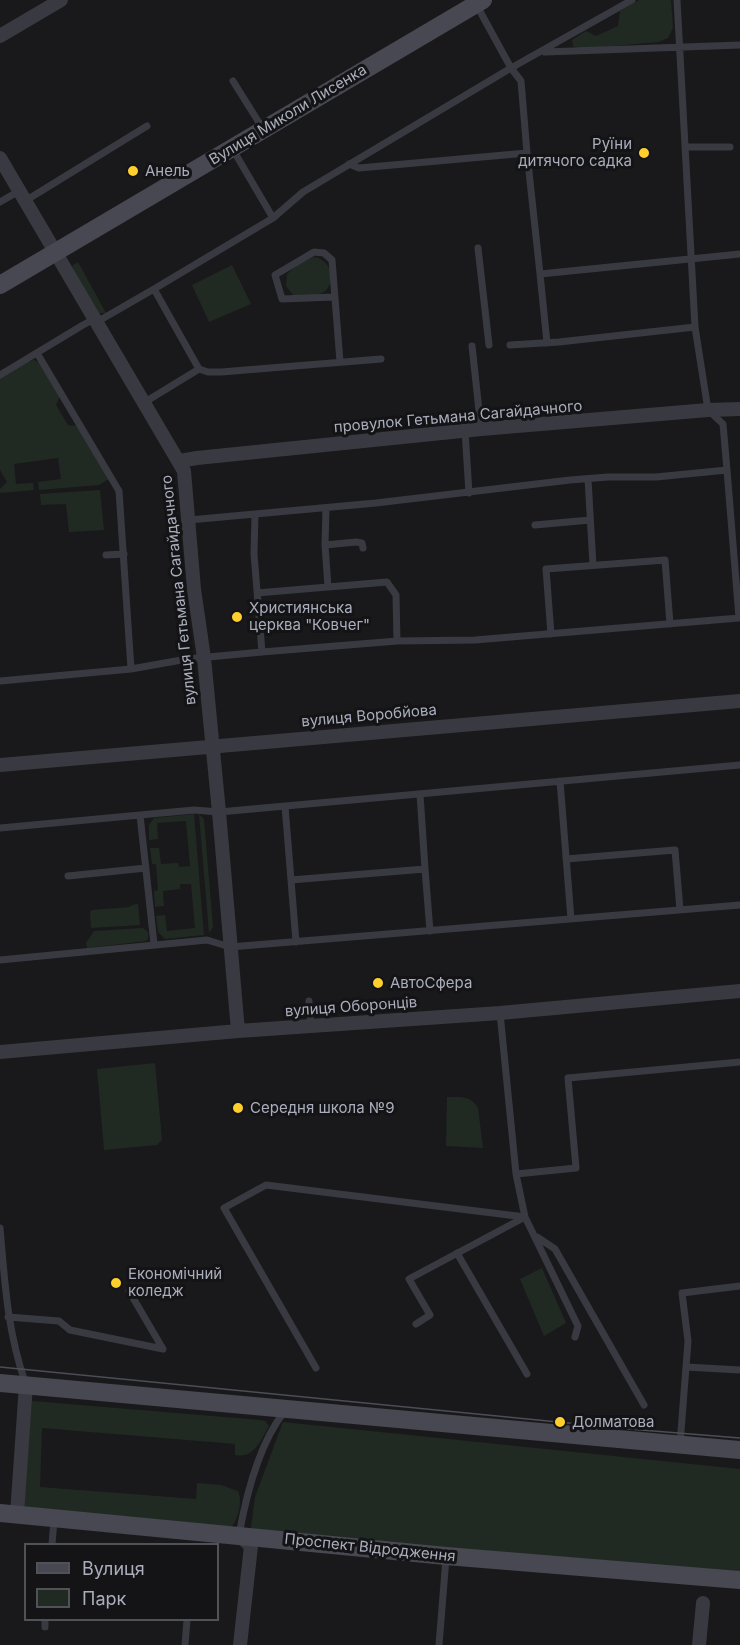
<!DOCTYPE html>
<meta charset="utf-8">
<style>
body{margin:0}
#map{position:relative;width:740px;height:1645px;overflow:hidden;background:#19191b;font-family:Inter,sans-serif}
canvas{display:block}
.legend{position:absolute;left:24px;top:1543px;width:195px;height:78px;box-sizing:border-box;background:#141416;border:2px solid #505258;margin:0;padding:8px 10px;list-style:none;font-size:18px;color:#aaaebc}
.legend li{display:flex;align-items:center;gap:12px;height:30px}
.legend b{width:30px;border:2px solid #505258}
</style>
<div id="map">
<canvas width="740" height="1645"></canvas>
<ul class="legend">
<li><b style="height:8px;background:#474851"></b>Вулиця</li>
<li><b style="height:16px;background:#202a22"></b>Парк</li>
</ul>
</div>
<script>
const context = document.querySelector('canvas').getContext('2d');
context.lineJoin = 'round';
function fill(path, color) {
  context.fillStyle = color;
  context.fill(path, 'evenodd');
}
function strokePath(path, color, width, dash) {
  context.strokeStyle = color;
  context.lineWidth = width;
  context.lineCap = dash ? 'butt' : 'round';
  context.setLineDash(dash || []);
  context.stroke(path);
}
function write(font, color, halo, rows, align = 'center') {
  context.font = font + ' Inter,sans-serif';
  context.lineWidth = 6;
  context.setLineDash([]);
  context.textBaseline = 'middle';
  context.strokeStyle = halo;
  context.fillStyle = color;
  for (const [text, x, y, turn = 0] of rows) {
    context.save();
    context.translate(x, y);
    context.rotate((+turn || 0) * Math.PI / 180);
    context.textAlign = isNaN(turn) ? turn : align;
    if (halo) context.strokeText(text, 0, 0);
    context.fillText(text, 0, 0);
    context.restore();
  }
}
fill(new Path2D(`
 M 639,0 L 671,0 L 673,28 L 668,38 L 658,42 L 579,49 L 573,46 L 572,40 L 586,31 L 596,36 L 618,26 L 620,11 Z
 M 314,257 C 334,260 336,287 322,293 C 313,298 302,296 293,295 L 286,286 L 287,274 L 297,265 Z
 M 78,262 L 106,313 L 99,313 L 74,271 L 72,266 Z
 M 232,265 L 251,304 L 209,322 L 192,285 Z
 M 34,360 L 40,363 L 60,396 L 56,405 L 68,425 L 78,426 L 109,479 L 99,485 L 39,490 L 38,482 L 61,479 L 58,458 L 14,464 L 16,484 L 33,483 L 34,490 L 0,493 L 0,489 L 7,482 L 0,470 L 0,378 L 27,362 Z
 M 100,490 L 104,530 L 69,532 L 66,504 L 41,505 L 40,494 Z
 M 194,814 L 204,935 L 165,939 L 158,932 L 156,916 L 165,915 L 167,931 L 195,928 L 191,884 L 180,884 L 180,889 L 163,891 L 164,906 L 155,907 L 154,891 L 158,890 L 156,864 L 152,864 L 150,848 L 159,848 L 161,864 L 178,863 L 179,867 L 190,866 L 186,821 L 157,823 L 158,839 L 149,840 L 149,825 L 154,818 Z
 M 199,814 L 204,819 L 213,927 L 209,933 Z
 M 138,904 L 140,925 L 91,928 L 90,912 L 92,910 L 130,907 L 132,905 Z
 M 143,928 L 148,932 L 148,940 L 146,941 L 87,948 L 86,943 L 94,931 Z
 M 155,1063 L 162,1140 L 157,1145 L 104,1150 L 97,1069 Z
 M 447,1097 C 460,1097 471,1095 478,1108 L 483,1148 L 446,1146 Z
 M 542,1268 L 566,1323 L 544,1336 L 520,1279 Z
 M 32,1401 L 260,1420 L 265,1421 L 269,1426 C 261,1440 254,1459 235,1455 L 235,1444 L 42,1428 L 40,1487 L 196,1499 L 197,1483 L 221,1485 L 238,1491 C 243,1502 238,1520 230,1529 L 28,1510 L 23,1504 Z
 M 283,1422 L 740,1469 L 740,1577 L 253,1530 L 251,1527 L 255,1497 Z`), '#202a22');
strokePath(new Path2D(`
 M 476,4 L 511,68 L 521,81 L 527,153
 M 545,52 L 740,45
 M 233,81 L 263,129
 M 685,147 L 730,147
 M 232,148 L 273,218
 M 349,164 L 359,168 L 527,153 L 540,274
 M 25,201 L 147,126
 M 0,202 L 19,191
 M 478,248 L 489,345
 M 334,297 L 282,299 L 275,275 L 314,252 L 324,253 L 332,260 L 340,362
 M 547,343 L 540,274 L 740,254
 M 510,345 L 559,342 L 695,327
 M 472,346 L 481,429
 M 381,359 L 221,372 L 208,372 L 199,369 L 154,289 L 273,218 L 303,192 L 511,68 L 632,0
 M 0,375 L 83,325 L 94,319 L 102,319 L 154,289
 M 145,402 L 199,369
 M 465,431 L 469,493
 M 588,479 L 593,565
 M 326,508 L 325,545 L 328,587
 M 189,520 L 376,503 L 570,480 L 608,477 L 656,477 L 727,470 L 723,424 L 708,410 L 695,327 L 677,0
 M 535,525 L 590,520
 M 325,545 L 356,542 L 362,543 L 363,548
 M 106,555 L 124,554
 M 257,593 L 387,582 L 396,595 L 397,641
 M 551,634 L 546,569 L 665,560 L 670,624
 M 262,652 L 397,641 L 475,640 L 739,618 L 727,470
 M 131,669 L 187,659 L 262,652 L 254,554 L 255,514
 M 0,681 L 131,669 L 119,491 L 37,353
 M 560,781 L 571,919
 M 420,794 L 425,869
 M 285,806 L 296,942
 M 140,815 L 154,944
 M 0,828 L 194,810 L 219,812 L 740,765
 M 566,859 L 675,850 L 680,910
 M 68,876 L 146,868
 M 291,880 L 425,869 L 430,931
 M 0,960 L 207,940 L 230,947 L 740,905
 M 309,1001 L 311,1026
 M 500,1013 L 516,1174 L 525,1217 L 578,1326 L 575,1337
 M 516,1174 L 576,1168 L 568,1078 L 740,1062
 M 0,1228 C 5,1283 7,1329 25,1382
 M 537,1237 L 555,1249 L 644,1405
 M 457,1253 L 527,1374
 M 8,1317 L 59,1321 L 70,1330 L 163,1349 L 129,1291
 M 686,1367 L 688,1341 L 682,1293 L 740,1286
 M 316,1368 L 224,1208 L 266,1185 L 525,1217 L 409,1279 L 430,1315 L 416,1324
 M 680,1444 L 686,1367 L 740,1370
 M 239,1535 C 246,1496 259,1444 284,1412
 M 52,1544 L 54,1520
 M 45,1627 L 45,1620
 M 185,1645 L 187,1620
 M 439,1645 L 446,1558`), '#393a41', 7);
strokePath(new Path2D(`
 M 0,36 L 61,0
 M 0,158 L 184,471 L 194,589 L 204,658 L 219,812 L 238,1031
 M 180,461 L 197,458 L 481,429 L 708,410 L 740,409
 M 0,765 L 740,701
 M 0,1052 L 238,1031 L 500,1013 L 740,991
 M 17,1514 L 26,1385
 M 239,1535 L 251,1546 L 240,1645
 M 699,1645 L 703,1603`), '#393a41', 14);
strokePath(new Path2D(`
 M 0,285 L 483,0
 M 0,1383 L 740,1450
 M 0,1513 L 446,1556 L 740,1580`), '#474851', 18);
strokePath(new Path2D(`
 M 0,1367 L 629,1429 L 740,1438`), '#4c4d56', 1.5);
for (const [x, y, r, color] of [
 [644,153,6,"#ffd02d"],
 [133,171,6,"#ffd02d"],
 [237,617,6,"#ffd02d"],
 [378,983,6,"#ffd02d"],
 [238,1108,6,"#ffd02d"],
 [116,1283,6,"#ffd02d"],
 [560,1422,6,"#ffd02d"]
]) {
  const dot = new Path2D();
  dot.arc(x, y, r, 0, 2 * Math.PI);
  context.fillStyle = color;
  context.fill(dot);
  strokePath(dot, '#141416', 2);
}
write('15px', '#aaaebc', '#141416', [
 ["Вулиця Миколи Лисенка",288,115,-31],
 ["провулок Гетьмана Сагайдачного",458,417,-5],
 ["вулиця Гетьмана Сагайдачного",179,590,-96],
 ["вулиця Воробйова",369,716,-5],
 ["вулиця Оборонців",351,1007,-4],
 ["Проспект Відродження",370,1548,6]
]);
write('15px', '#aaaebc', '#141416', [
 ["Руїни",632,144,"right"],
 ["дитячого садка",632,161,"right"],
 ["Анель",145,171],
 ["Християнська",249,608],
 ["церква \"Ковчег\"",249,625],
 ["АвтоСфера",390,983],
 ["Середня школа №9",250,1108],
 ["Економічний",128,1274],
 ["коледж",128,1291],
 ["Долматова",572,1422]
], 'left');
</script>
